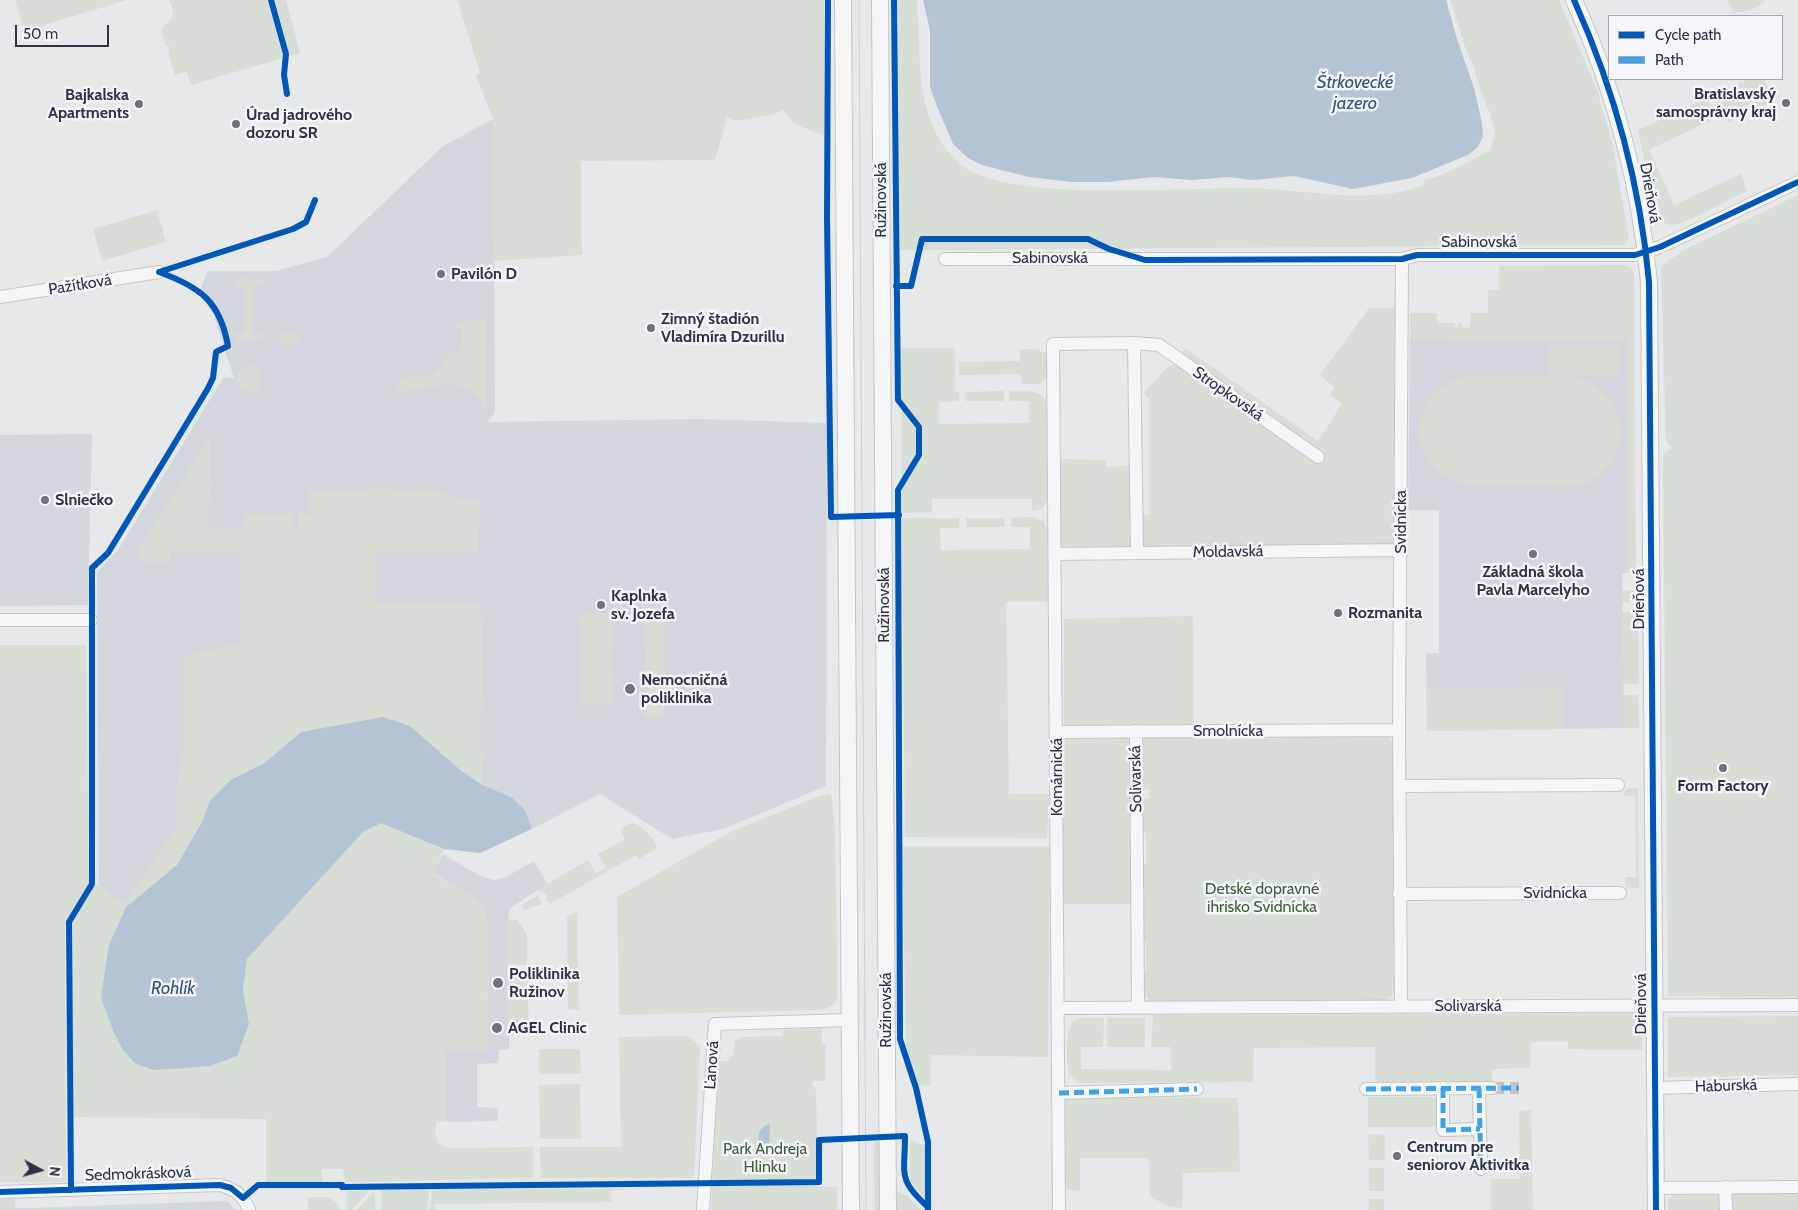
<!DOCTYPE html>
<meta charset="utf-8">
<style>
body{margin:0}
#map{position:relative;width:1798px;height:1210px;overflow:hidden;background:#e6e8ea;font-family:Cabin,sans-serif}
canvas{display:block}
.legend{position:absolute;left:1608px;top:15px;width:175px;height:65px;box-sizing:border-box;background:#f4f6f9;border:1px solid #a4a8b1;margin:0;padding:6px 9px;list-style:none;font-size:15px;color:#2b3445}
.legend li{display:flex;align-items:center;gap:10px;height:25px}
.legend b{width:25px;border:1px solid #a4a8b1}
.north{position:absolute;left:15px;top:1145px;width:50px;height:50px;-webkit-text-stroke:4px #f4f6f9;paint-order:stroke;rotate:96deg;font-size:14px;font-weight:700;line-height:20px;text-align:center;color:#2b3445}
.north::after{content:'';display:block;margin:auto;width:18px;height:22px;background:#2b3445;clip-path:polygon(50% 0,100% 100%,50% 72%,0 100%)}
.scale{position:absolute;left:15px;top:25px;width:94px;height:22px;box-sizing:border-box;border:2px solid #2b3445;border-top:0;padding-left:6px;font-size:15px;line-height:18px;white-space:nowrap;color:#2b3445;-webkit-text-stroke:4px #f4f6f9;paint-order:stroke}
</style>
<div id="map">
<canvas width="1798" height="1210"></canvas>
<ul class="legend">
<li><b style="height:6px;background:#0057b8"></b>Cycle path</li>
<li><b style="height:6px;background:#3ea3ec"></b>Path</li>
</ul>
<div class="north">N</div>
<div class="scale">50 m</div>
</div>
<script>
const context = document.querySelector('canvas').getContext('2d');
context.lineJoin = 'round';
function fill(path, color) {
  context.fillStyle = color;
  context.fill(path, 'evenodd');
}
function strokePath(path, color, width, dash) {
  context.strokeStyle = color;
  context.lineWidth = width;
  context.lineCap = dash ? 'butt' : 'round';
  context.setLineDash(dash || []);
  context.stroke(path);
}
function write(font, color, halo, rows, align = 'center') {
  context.font = font + ' Cabin,sans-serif';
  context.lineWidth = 5;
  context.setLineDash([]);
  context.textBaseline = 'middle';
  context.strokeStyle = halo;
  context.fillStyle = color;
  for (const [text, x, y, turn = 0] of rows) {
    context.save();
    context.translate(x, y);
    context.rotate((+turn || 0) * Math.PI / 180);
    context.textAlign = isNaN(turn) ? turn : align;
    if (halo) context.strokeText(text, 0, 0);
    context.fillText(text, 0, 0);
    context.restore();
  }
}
fill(new Path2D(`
 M 493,119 L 495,412 L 488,422 L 701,419 L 827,423 L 826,786 L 723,829 L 672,839 L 600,794 L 532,829 L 525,810 L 482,785 L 123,904 L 99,885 L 97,572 L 118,550 L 223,378 L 234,378 L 213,313 L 199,293 L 208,271 L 276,271 L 327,257 L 443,146 Z
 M 1410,339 L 1627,340 L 1627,573 L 1622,574 L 1624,728 L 1427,731 L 1426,654 L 1439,653 L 1439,510 L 1408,510 Z
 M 92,434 L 88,605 L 0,606 L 0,435 Z
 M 443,854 L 480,876 L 494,880 L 506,877 L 534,861 L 547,884 L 510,908 L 508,919 L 509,1050 L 499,1050 L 498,1063 L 477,1064 L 477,1107 L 498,1108 L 498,1121 L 446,1122 L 445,1049 L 488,1050 L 487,920 L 483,906 L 473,896 L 432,872 Z
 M 227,1201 L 235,1210 L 0,1210 L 0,1209 Z`), '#d4d7dd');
fill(new Path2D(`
 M 15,0 L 127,0 L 34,28 L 37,39 L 27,39 Z
 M 168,0 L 286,0 L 300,53 L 191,85 L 187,72 L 175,75 L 168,52 L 170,51 L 169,46 L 166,46 L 161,30 L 173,16 L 172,5 Z
 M 460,0 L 824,0 L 824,136 L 795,124 L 783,110 L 773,115 L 734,121 L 727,117 L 715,160 L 581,161 L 582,255 L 494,261 L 493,119 L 476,76 L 480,73 L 458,2 L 451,4 Z
 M 898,0 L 917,0 C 922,58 912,119 959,163 C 1002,204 1187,187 1248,188 C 1307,189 1368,206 1424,185 L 1425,179 C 1435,181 1479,156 1490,150 L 1495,136 L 1493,122 L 1490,119 L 1491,117 L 1478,83 L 1474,66 L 1467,53 L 1450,0 L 1559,0 L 1597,90 L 1612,142 L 1629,239 L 1624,245 L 900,250 Z
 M 1727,0 L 1765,0 C 1758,9 1745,13 1734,12 Z
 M 1748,79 L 1764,79 L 1774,101 L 1728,123 L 1714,95 Z
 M 1707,98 L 1716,118 L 1649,150 L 1674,205 L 1741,174 L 1747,191 C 1733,197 1683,226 1671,225 C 1661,224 1658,216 1655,209 L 1638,130 Z
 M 1798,195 L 1798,997 L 1668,996 L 1663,454 L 1672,448 L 1666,440 L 1661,266 L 1686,249 Z
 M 157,210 L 166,242 L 102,261 L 93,229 Z
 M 1625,265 L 1630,267 L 1634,274 L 1636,602 L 1622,602 L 1621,590 L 1636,590 L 1636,573 L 1627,573 L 1627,340 L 1410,339 L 1410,313 L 1437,313 L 1437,323 L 1455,323 L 1455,327 L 1458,327 L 1458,323 L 1462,323 L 1463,328 L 1470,327 L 1470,313 L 1488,313 L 1488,290 L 1499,290 L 1499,266 Z
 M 242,278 L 260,280 L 265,284 L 253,286 L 253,332 L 264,332 L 263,337 L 252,343 L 239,341 L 233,333 L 245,332 L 244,286 L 232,286 L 236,279 Z
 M 1369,308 L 1395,308 L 1394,548 L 1140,551 L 1139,515 L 1149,515 L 1149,399 L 1144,393 L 1167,367 L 1177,364 L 1185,348 L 1318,441 L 1342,404 L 1330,395 L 1334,387 L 1320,375 Z
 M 486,320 L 486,412 C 481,403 477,393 467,388 C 453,380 415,389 400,393 L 396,388 L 397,382 C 422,367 429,390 450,351 L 461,351 L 462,329 L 454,329 C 459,319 476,321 486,320 Z
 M 299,332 L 299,344 C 292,344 281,347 278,339 L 282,333 Z
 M 1549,345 L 1619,345 L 1619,376 L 1549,376 Z
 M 901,348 L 955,348 L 955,392 L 959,392 L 959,401 L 939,402 L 939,424 L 1029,423 L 1029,401 L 1010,401 L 1009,391 C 1023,392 1040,388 1047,402 L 1048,500 L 1041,509 L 1032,511 L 1032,499 L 932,499 L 932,512 L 902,513 Z
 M 1020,349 L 1037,349 L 1047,354 L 1048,377 L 1040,384 L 1022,384 L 1021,374 L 959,375 L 959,362 L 1020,361 Z
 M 250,366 L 259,366 L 259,393 L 248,393 L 240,388 L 237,378 L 241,370 Z
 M 1462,377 L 1577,377 C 1598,386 1618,400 1620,425 C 1623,455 1603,481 1574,486 C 1560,487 1546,486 1532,486 C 1512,486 1491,486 1471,486 C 1408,474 1400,398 1462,377 Z
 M 1004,391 L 1004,401 L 965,401 L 965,392 Z
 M 210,437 L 209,529 L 243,527 L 244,514 L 293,513 L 292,526 L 298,527 L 298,513 L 309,515 L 309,485 L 315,485 L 315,491 L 352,491 L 395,487 L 395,491 L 434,489 L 434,492 L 445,491 L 444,494 L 452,494 L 451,497 L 458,497 L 458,500 L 480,500 L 478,551 L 376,552 L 376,603 L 481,602 L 483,706 L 481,706 L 481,751 L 486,751 L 486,757 L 482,757 L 482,785 L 458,769 L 341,725 L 301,732 L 265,764 L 231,781 L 210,801 L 202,822 L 177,865 L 126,907 L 101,998 L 114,1033 L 123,1050 L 153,1070 L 210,1066 L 249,1024 L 243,990 L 247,959 L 363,832 L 381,822 L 444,849 L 432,873 L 473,896 L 483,906 L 487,920 L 488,1050 L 446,1050 L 446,1122 L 437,1121 L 435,1133 L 438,1144 L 449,1148 L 533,1147 L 533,1178 L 345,1182 L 343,1169 L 322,1169 L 322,1182 L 266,1183 L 266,1119 L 73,1117 L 71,922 L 94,886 L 99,885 L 124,903 L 177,827 L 177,782 L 185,745 L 185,656 L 241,643 L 241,551 L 170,551 L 170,562 L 143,562 L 137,557 L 138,550 Z
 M 1065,459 L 1106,460 L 1106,467 L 1133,465 L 1134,550 L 1058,551 L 1058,465 Z
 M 1032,517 L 1043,521 L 1048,529 L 1049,602 L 1006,602 L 1009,794 L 1049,794 L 1047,838 L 905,837 L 902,518 L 959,518 L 959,528 L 940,528 L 941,550 L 1030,549 L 1030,527 L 1011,527 L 1011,518 Z
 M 966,518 L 1005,518 L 1004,527 L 966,527 Z
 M 1622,612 L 1638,612 L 1639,684 L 1623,684 Z
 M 664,613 L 664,716 L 644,716 L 644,694 L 647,694 L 644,614 Z
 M 580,614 L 612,614 L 613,648 L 611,648 L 613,705 L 581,705 Z
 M 1193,616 L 1194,728 L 1064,727 L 1064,619 Z
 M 0,645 L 85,645 L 86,647 L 89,883 L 65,922 L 66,1182 L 0,1182 Z
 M 1563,687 L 1563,729 L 1427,731 L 1426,688 Z
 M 1623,695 L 1638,695 L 1639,728 L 1624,728 Z
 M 1133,734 L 1134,904 L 1063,904 L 1062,735 Z
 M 1291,734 L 1385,735 L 1393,743 L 1396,987 C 1392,996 1389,1000 1380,1002 L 1151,1001 L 1142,993 L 1140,973 L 1146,973 L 1146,941 L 1140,941 L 1140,864 L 1146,864 L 1146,833 L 1139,832 L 1139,799 L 1149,799 L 1149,789 L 1139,789 L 1139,744 L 1144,738 L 1151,735 L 1199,735 L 1199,739 L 1226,739 L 1226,735 L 1265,735 L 1266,739 L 1291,738 Z
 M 1630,788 L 1638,788 L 1639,888 L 1626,887 L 1625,877 L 1636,877 L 1635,796 L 1623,796 L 1626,790 Z
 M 831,794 L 835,826 L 838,998 C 833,1007 828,1009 817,1010 L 619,1015 L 617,897 L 732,831 L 822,795 Z
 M 633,822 C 644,829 653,835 657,848 L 639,859 L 636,855 L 550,904 L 547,901 L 547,894 L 537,890 L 588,860 L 596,873 L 606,868 L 598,854 L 625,839 L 620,829 Z
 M 902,846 L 1050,846 L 1048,1057 L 931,1055 L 930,1086 L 917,1085 L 906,1045 Z
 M 537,896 L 542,904 L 524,910 L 521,905 Z
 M 577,911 L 579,1010 L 568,1010 L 567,917 Z
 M 508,919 L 517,920 L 527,934 L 527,965 L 508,964 Z
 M 528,976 L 528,988 L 508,989 L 508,977 Z
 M 528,999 L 529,1033 L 509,1034 L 509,1000 Z
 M 1635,1013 L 1641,1018 L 1642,1050 L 1568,1049 L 1568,1042 L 1531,1042 L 1530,1068 L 1492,1069 L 1492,1082 L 1375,1083 L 1375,1047 L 1254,1048 L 1253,1082 L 1081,1083 C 1077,1081 1074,1080 1071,1076 C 1065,1067 1066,1028 1073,1021 L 1080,1018 L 1104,1018 L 1103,1047 L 1081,1047 L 1081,1069 L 1171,1070 L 1171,1047 L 1151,1047 L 1153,1015 Z
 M 1798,1016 L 1798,1075 L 1668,1077 L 1668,1017 Z
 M 1107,1018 L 1145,1018 L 1145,1047 L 1107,1047 Z
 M 822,1028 L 822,1045 L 826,1045 L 825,1081 L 813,1081 L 813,1086 L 816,1090 L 818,1187 L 837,1187 L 838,1210 L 711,1210 L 719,1061 L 728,1061 L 734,1054 L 734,1041 L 742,1037 L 783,1036 L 783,1030 Z
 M 688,1036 L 700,1046 L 694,1175 L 691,1178 L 541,1178 L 540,1147 L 621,1147 L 619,1037 Z
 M 539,1049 L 580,1049 L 581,1073 L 539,1074 Z
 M 580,1084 L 581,1139 L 540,1139 L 539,1085 Z
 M 1064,1097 L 1238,1098 L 1240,1172 L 1183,1173 L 1182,1208 L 1169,1206 L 1150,1197 L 1149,1158 L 1080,1158 L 1080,1191 L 1065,1189 Z
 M 1368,1097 L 1436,1097 L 1437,1127 L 1368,1127 Z
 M 1519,1110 L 1531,1110 L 1533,1210 L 1491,1210 L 1491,1179 L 1520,1179 Z
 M 1368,1134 L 1385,1134 L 1385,1160 L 1369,1160 Z
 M 910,1140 L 926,1146 L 926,1200 L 910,1181 Z
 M 874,1141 L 880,1141 L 881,1210 L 875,1210 Z
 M 1369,1168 L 1384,1168 L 1384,1191 L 1369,1191 Z
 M 429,1189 L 427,1210 L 382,1210 L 381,1190 Z
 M 432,1189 L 625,1189 L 626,1190 L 611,1190 L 611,1202 L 435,1204 L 435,1210 L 430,1210 Z
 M 347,1191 L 369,1191 L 352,1210 L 347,1210 Z
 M 898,1191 L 908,1197 L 921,1210 L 895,1210 L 896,1193 Z
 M 373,1192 L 375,1193 L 375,1210 L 357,1210 Z
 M 1725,1192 L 1726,1210 L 1668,1210 L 1668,1200 L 1674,1193 Z
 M 1736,1192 L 1798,1192 L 1798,1210 L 1730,1210 L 1730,1198 Z
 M 308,1197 L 329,1197 L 339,1205 L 339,1210 L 308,1210 Z
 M 0,1199 L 15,1199 L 15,1209 L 0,1209 Z
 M 1369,1199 L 1384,1199 L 1384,1210 L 1369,1210 Z`), '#d6ded6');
fill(new Path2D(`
 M 923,0 L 1446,0 L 1457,39 L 1474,88 L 1482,123 L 1483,136 L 1478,147 L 1468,155 L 1412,178 L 1353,189 L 1294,176 L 1253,180 L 1228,177 L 1191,180 L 1154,177 L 1107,182 L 1072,182 L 1029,177 L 982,165 L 968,158 L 953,144 L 936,104 L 930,87 L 930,31 Z
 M 383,717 L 410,726 L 459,769 L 482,785 L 511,797 L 525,810 L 532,829 L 480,853 L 444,849 L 381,823 L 363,832 L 247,959 L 243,990 L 249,1024 L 237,1056 L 210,1066 L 173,1069 L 153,1070 L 136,1064 L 123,1050 L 114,1033 L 101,998 L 109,945 L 126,907 L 177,865 L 202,822 L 210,801 L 231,780 L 265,763 L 301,732 Z
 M 770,1124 L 769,1153 C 756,1147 754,1127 770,1124 Z`), '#b4c4d5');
strokePath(new Path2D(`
 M 1492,1088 L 1519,1088`), '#c1c4c9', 12, [12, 6]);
const minor = new Path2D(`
 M 945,259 L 1402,259 L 1417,255 L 1635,255 L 1660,247 L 1798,182
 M 0,297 L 159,272
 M 1134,343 L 1137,553
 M 1056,554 L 1401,550
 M 0,620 L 91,620
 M 1136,731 L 1138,1007
 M 1057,732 L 1399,730
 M 1399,786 L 1618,785
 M 1399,894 L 1620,893
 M 1401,1007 L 1399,730 L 1402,259
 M 1059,1008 L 1798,1005
 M 1443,1088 L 1443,1130 L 1480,1129
 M 1479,1088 L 1481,1169
 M 1655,1088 L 1798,1084
 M 1366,1089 L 1492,1088
 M 1059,1093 L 1197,1089
 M 1725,1187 L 1726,1210
 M 1656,1188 L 1798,1187
 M 0,1192 L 220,1185 C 234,1189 244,1195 249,1210
 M 703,1210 L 715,1024 L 850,1020
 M 1059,1210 L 1053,344 L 1134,343 L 1159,345 L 1318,457`);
const tertiary = new Path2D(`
 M 843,0 L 851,1210
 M 880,0 L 888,1210
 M 1574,0 C 1615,91 1640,183 1649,282 L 1656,1210`);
strokePath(minor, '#c4c6c8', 14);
strokePath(tertiary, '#c4c6c8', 18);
strokePath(minor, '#f5f6f7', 12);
strokePath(tertiary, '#f5f6f7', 16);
strokePath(new Path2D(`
 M 859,0 L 866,1210`), '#cecfd2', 1);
strokePath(new Path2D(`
 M 1443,1088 L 1443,1130 L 1480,1129
 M 1479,1088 L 1481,1169
 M 1366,1089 L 1519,1088
 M 1059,1093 L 1197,1089`), '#3ea3ec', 5, [10, 5]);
strokePath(new Path2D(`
 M 271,0 L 286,54 L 284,75 L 287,94
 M 828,0 L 827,218 L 831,517 L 899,515
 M 894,0 L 898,400 L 919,427 L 919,455 L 898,490 L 900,1039 L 916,1088 L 928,1142 L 928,1210
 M 1574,0 C 1615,91 1640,183 1649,282 L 1656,1210
 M 159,272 L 293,229 L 306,222 L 315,200
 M 896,286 L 911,286 L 922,239 L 1088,239 L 1109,249 L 1145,260 L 1402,259 L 1417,255 L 1635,255 L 1660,247 L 1798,182
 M 71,1190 L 69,922 L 92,884 L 92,568 L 108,553 L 207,390 L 213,378 L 216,352 L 228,346 C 220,301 200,287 159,272
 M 0,1192 L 220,1185 L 231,1188 L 243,1198 L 258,1185 L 342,1185 L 342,1187 L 819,1182 L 819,1140 L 905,1136 C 905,1175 897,1179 928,1207`), '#0057b8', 6);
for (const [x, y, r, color] of [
 [1786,103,5,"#6c737f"],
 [139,104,5,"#6c737f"],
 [236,124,5,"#6c737f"],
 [441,274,5,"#6c737f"],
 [651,328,5,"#6c737f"],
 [45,500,5,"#6c737f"],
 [1533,554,5,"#6c737f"],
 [601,605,5,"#6c737f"],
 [1338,613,5,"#6c737f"],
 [630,689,6,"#6c737f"],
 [1723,768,5,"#6c737f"],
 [498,983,6,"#6c737f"],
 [497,1028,6,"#6c737f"],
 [1397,1156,5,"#6c737f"]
]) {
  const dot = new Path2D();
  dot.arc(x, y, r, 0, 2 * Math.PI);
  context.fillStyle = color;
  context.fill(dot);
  strokePath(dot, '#f4f6f9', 2);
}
write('bold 16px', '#2b3445', '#f4f6f9', [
 ["Bratislavský",1776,94,"right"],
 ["samosprávny kraj",1776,112,"right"],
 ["Bajkalska",129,95,"right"],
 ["Apartments",129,113,"right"],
 ["Úrad jadrového",246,115],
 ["dozoru SR",246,133],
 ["Pavilón D",451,274],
 ["Zimný štadión",661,319],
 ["Vladimíra Dzurillu",661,337],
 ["Slniečko",55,500],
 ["Základná škola",1533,572,"center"],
 ["Pavla Marcelyho",1533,590,"center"],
 ["Kaplnka",611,596],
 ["sv. Jozefa",611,614],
 ["Rozmanita",1348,613],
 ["Nemocničná",641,680],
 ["poliklinika",641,698],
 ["Form Factory",1723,786,"center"],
 ["Poliklinika",509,974],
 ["Ružinov",509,992],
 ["AGEL Clinic",508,1028],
 ["Centrum pre",1407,1147],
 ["seniorov Aktivitka",1407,1165]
], 'left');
write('16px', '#2b3445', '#f4f6f9', [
 ["Drieňová",1650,193,80],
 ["Ružinovská",881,200,-90],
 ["Sabinovská",1479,242],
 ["Sabinovská",1050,258],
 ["Pažítková",80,285,-9],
 ["Stropkovská",1228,394,35],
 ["Svidnícka",1401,522,-90],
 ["Moldavská",1228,552,-1],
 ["Drieňová",1639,599,-90],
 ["Ružinovská",884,605,-90],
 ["Smolnícka",1228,731],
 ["Komárnická",1057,777,-90],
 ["Solivarská",1136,779,-91],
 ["Svidnícka",1555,893],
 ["Drieňová",1641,1004,-90],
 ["Solivarská",1468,1006],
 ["Ružinovská",886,1010,-90],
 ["Ľanová",712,1065,-86],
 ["Haburská",1726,1086,-2],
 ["Sedmokrásková",138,1174,-2]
]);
write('16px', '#3f6138', '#f4f6f9', [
 ["Detské dopravné",1262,889],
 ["ihrisko Svidnícka",1262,907],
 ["Park Andreja",765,1149],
 ["Hlinku",765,1167]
]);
write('italic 18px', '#34527a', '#f4f6f9', [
 ["Štrkovecké",1355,83],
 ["jazero",1355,104],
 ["Rohlík",173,989]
]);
</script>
